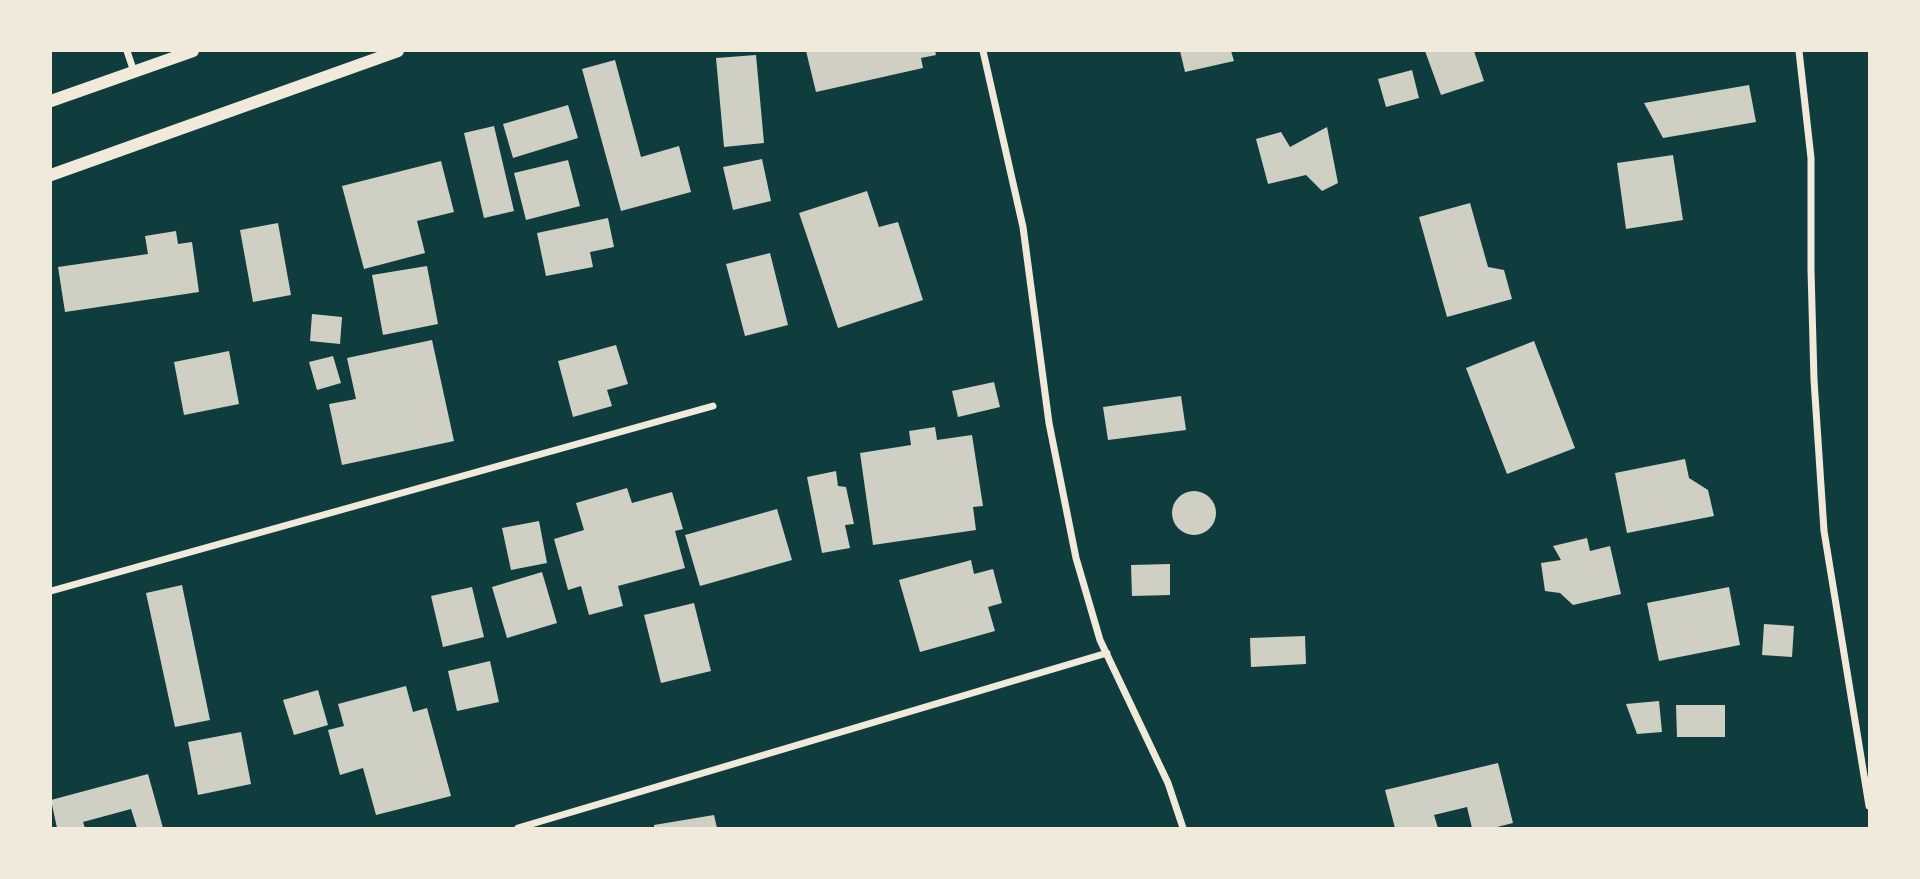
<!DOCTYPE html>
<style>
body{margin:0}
#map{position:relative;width:1920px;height:879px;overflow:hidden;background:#0f3d3e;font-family:"Exo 2",sans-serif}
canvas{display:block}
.frame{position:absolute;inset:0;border:52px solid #f1e9da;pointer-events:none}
</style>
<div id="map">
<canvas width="1920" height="879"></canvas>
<div class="frame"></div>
</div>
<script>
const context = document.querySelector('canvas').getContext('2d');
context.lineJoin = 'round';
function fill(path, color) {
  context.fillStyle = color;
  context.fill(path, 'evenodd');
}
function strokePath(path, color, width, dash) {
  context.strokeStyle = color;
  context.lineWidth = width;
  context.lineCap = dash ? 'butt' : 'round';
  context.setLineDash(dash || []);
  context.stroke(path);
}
fill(new Path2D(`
 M 806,51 L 935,51 L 936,55 L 921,58 L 923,68 L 816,92 Z
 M 1180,51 L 1231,51 L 1234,61 L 1185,72 Z
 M 1425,51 L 1474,51 L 1484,81 L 1441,95 Z
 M 756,55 L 764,143 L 724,147 L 716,58 Z
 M 615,60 L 641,157 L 679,146 L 691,192 L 621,211 L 582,69 Z
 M 1412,70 L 1419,98 L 1386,107 L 1378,79 Z
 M 1749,85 L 1756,122 L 1663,138 L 1644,103 Z
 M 568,105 L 578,138 L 513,158 L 503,124 Z
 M 494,126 L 514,211 L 484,218 L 464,133 Z
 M 1327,127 L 1338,183 L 1322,191 L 1306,175 L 1268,184 L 1256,139 L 1281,132 L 1290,147 Z
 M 1673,155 L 1683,220 L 1626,229 L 1617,163 Z
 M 762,159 L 771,201 L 733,210 L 723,167 Z
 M 568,160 L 580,206 L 526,220 L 514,173 Z
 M 441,161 L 454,212 L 417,221 L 425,253 L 364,269 L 342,186 Z
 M 867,191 L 879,227 L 898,222 L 923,300 L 838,328 L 799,213 Z
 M 1470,203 L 1488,267 L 1504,270 L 1512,299 L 1447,317 L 1419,217 Z
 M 608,218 L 614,247 L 590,252 L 593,267 L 546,276 L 537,233 Z
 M 278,223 L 291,295 L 253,302 L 240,230 Z
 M 176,231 L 178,244 L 192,242 L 199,292 L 65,312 L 58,267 L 148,254 L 145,236 Z
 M 770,253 L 788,325 L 745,336 L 726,264 Z
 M 427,266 L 438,324 L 383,335 L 372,275 Z
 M 312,314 L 342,317 L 340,344 L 310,341 Z
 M 432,340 L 454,441 L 342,465 L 329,404 L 356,399 L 347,358 Z
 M 1534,341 L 1575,448 L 1507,474 L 1466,368 Z
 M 616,345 L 628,384 L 607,390 L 612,406 L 573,417 L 558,361 Z
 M 229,351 L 239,404 L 184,415 L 174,362 Z
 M 333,356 L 341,383 L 317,390 L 309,362 Z
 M 994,382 L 1000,407 L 958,417 L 952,391 Z
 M 1181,396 L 1186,430 L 1108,440 L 1103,407 Z
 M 935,427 L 937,440 L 972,435 L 983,506 L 973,507 L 976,530 L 873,545 L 860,453 L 911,445 L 909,431 Z
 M 1685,459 L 1689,478 L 1708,490 L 1714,516 L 1627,533 L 1615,473 Z
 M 836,471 L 838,486 L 846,487 L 854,524 L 845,525 L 850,548 L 822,553 L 807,477 Z
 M 627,488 L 632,503 L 672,492 L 683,529 L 675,531 L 685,568 L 618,586 L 623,606 L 589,615 L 581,586 L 568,590 L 554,539 L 584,530 L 576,503 Z
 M1172 513a22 22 0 1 1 44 0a22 22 0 1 1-44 0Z
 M 777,509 L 792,560 L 700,586 L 685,535 Z
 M 539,521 L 547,563 L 511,570 L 502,528 Z
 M 1587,538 L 1590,551 L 1610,546 L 1621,594 L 1573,605 L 1560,593 L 1545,591 L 1541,563 L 1561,560 L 1553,546 Z
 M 971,560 L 974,574 L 993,569 L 1002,603 L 988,607 L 995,631 L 920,652 L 899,580 Z
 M 1170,564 L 1170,595 L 1132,596 L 1131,565 Z
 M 542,572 L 557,623 L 507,638 L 492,587 Z
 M 182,585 L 210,720 L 175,727 L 146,593 Z
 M 472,587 L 484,637 L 443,647 L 431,596 Z
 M 1729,587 L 1740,645 L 1659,661 L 1647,603 Z
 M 694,603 L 711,671 L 661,683 L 644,615 Z
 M 1764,624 L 1794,626 L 1792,657 L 1762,655 Z
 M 1305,636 L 1306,664 L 1251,667 L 1250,638 Z
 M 490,661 L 499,702 L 457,711 L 448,671 Z
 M 406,686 L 413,712 L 427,708 L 451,796 L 376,815 L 363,768 L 340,775 L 328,730 L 344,726 L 338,704 Z
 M 318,690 L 328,725 L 294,735 L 283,700 Z
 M 1659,701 L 1662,732 L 1637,734 L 1626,704 Z
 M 1676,705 L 1725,705 L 1725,737 L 1677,737 Z
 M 241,732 L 251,784 L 198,795 L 188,742 Z
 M 1498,763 L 1513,823 L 1493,828 L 1472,828 L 1467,807 L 1434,815 L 1438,828 L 1395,828 L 1385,790 Z
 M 148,774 L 163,828 L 137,828 L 131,809 L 83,822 L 85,828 L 57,828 L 51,800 Z
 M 714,815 L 717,828 L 654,828 L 654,825 Z`), '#cfcfc3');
strokePath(new Path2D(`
 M 127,51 L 134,72
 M 983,51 L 1023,227 L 1049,423 L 1076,558 L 1100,640 L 1168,783 L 1183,828
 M 1799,51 L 1811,158 L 1811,270 L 1814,380 L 1824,531 L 1869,806
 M 51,591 L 713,406
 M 518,828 L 1107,653`), '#f1e9da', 7);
strokePath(new Path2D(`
 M 51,101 L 193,51
 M 51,175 L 398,51`), '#f1e9da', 12);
</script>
